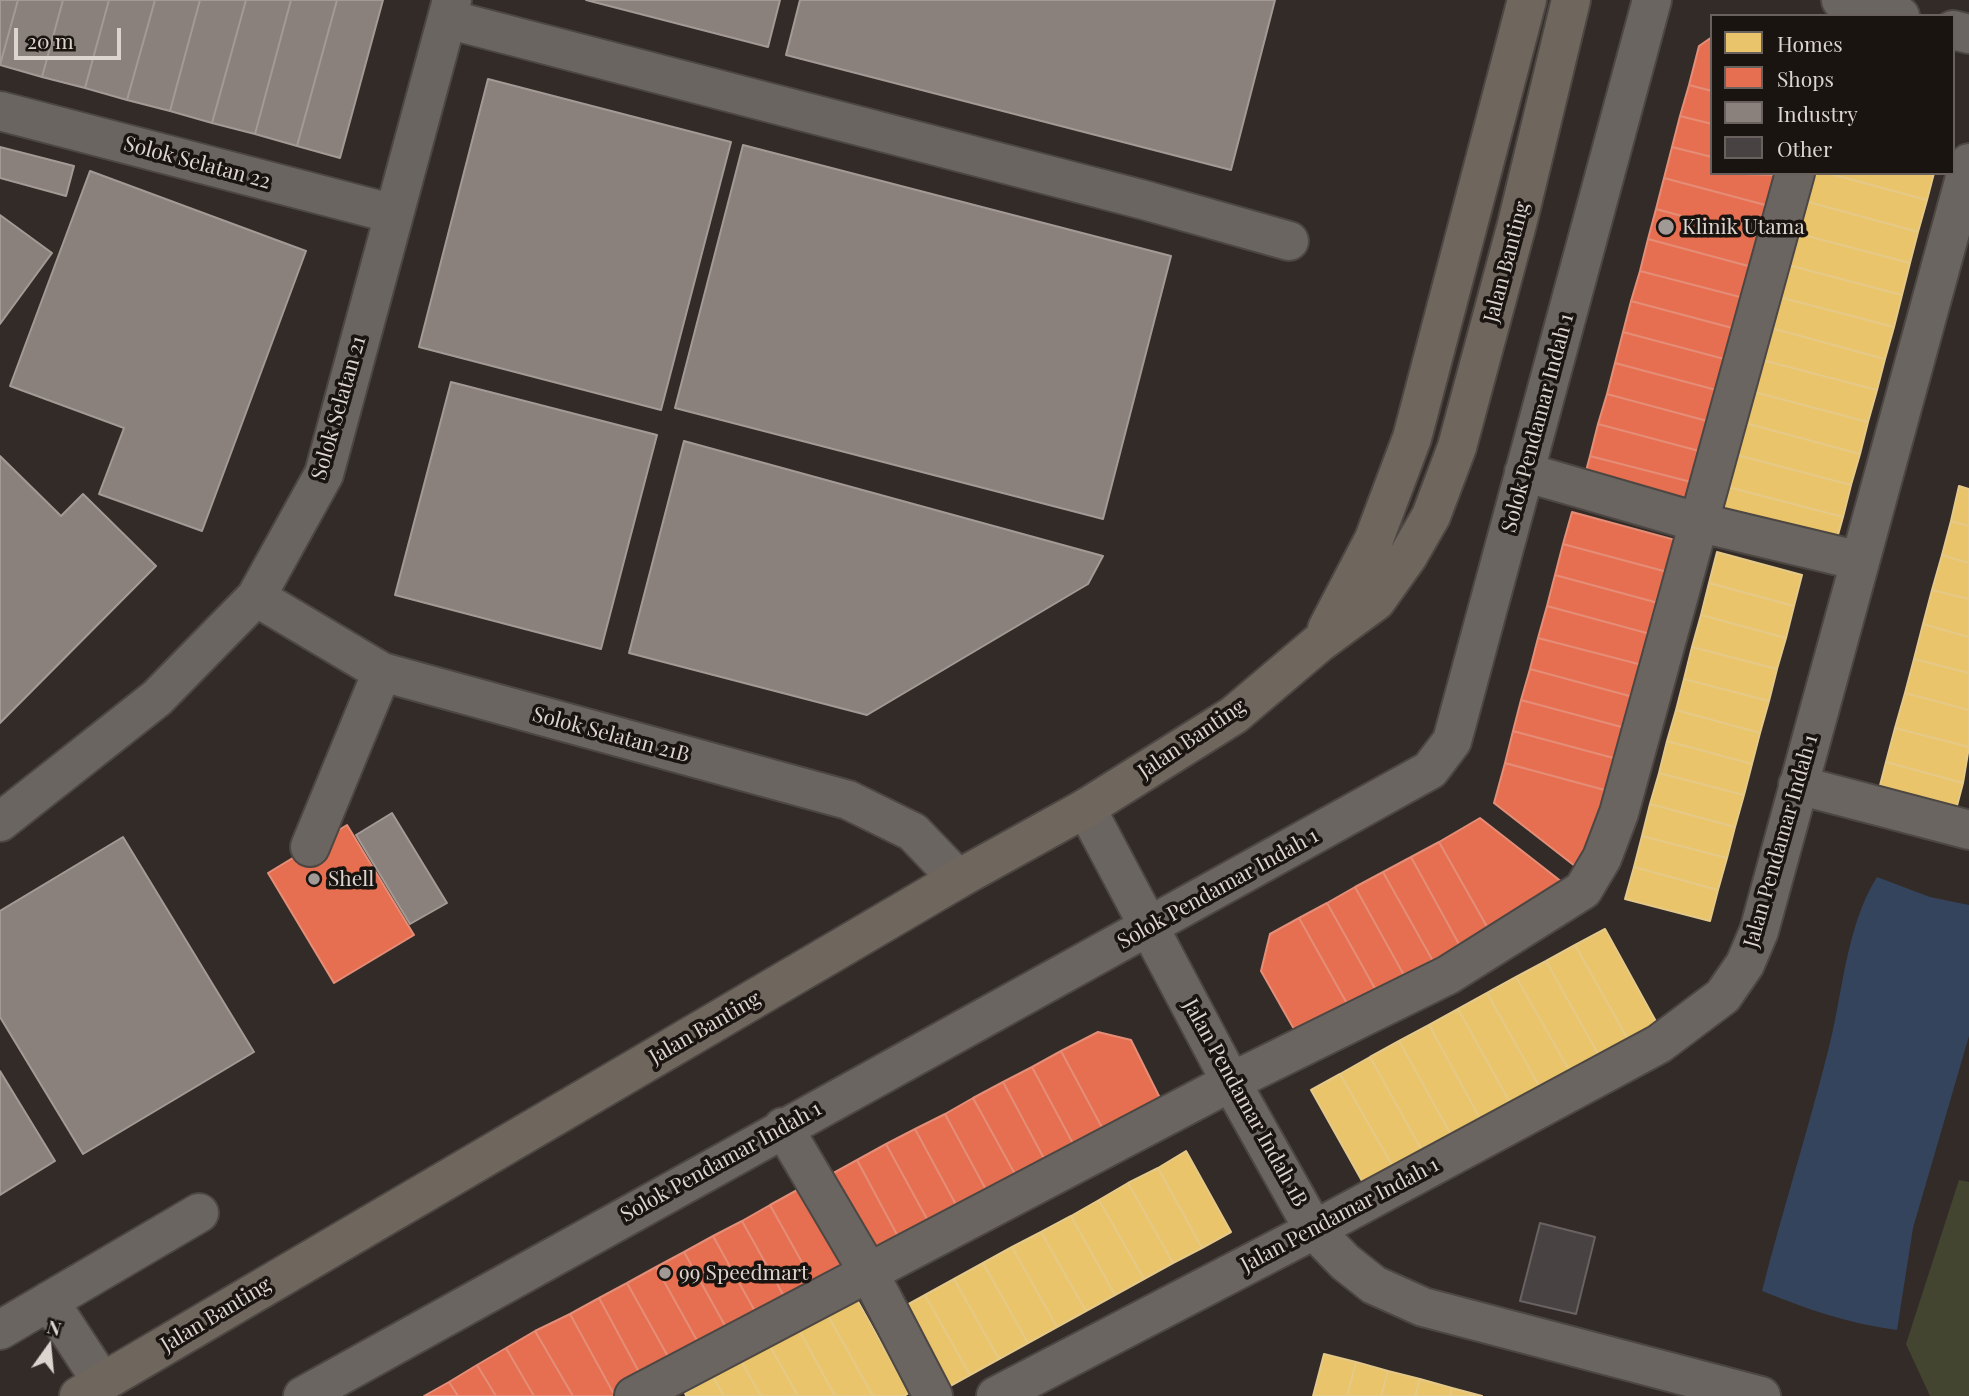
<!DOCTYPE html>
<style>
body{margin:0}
#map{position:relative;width:1969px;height:1396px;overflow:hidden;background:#332b28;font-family:"Playfair Display",serif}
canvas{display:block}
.legend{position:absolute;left:1710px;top:14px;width:245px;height:161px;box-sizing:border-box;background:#1a1411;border:2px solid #68615d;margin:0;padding:9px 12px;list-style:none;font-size:21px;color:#dcd4cf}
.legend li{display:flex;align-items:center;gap:14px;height:35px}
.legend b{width:35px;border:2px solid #68615d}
.north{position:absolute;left:14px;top:1312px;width:70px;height:70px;-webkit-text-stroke:5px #1a1411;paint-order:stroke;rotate:15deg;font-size:19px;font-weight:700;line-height:28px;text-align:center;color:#dcd4cf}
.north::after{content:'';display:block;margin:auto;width:24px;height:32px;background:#dcd4cf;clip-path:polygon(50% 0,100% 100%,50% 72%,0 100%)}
.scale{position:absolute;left:14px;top:28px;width:107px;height:32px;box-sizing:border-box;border:4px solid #dcd4cf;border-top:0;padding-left:9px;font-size:21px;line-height:24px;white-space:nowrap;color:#dcd4cf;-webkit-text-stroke:5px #1a1411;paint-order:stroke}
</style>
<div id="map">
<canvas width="1969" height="1396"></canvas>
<ul class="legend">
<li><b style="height:19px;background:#e9c46a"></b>Homes</li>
<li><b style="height:19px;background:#e76f51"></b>Shops</li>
<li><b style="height:19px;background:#8a817c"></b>Industry</li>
<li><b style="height:19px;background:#484242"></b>Other</li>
</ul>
<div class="north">N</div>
<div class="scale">20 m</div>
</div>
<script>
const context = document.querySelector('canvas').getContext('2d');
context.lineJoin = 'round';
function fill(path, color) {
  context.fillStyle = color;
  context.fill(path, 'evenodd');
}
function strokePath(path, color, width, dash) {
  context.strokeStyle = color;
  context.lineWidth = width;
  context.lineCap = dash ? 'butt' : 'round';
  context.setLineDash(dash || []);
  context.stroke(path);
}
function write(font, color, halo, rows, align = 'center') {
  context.font = font + ' "Playfair Display",serif';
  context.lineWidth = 7;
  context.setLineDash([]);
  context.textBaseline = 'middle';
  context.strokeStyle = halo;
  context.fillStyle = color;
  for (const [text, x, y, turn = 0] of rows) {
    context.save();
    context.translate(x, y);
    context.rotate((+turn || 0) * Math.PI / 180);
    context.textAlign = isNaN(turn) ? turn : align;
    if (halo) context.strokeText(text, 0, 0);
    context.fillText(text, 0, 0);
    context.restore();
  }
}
fill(new Path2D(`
 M 1959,1180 L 1969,1182 L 1969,1396 L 1930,1396 L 1906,1344 Z`), '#434531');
fill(new Path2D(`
 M 1877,877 L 1930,897 L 1969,905 L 1969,1036 L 1913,1228 L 1897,1330 C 1850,1324 1806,1309 1762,1291 C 1782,1212 1807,1134 1827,1055 C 1843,996 1845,928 1877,877 Z`), '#34445c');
const homes = new Path2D(`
 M 1812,173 L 1827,173 L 1927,200 L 1918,232 L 1805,201 Z
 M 1827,173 L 1934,173 L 1927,200 Z
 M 1805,201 L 1918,232 L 1910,263 L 1796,233 Z
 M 1796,233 L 1910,263 L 1902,295 L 1788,265 Z
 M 1788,265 L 1902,295 L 1894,327 L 1779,297 Z
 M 1779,297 L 1894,327 L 1885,359 L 1771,328 Z
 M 1771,328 L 1885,359 L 1877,390 L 1762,360 Z
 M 1762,360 L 1877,390 L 1868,422 L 1754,392 Z
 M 1754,392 L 1868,422 L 1860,454 L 1745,423 Z
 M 1745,423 L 1860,454 L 1851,485 L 1737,455 Z
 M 1737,455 L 1851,485 L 1843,517 L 1728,487 Z
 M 1959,486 L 1969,489 L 1969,526 L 1951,521 Z
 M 1728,487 L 1843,517 L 1834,549 L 1720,519 Z
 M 1951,521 L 1969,526 L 1969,563 L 1942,555 Z
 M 1717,552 L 1802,575 L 1794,606 L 1709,583 Z
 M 1942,555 L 1969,563 L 1969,599 L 1932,590 Z
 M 1709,583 L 1794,606 L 1786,638 L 1701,615 Z
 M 1932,590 L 1969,599 L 1969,637 L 1923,624 Z
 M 1701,615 L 1786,638 L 1777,669 L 1692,647 Z
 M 1923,624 L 1969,637 L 1969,673 L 1914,659 Z
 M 1692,647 L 1777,669 L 1769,701 L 1684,679 Z
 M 1914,659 L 1969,673 L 1969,710 L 1905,693 Z
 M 1684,679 L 1769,701 L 1760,733 L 1676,710 Z
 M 1905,693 L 1969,710 L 1969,747 L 1895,728 Z
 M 1676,710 L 1760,733 L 1752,764 L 1667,741 Z
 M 1895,728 L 1969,747 L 1963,783 L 1886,762 Z
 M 1667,741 L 1752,764 L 1744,795 L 1659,773 Z
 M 1886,762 L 1963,783 L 1954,817 L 1877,797 Z
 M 1659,773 L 1744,795 L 1735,827 L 1650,804 Z
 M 1650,804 L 1735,827 L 1727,858 L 1642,836 Z
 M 1642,836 L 1727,858 L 1718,890 L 1634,867 Z
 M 1634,867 L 1718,890 L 1710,921 L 1625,899 Z
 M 1605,929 L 1659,1027 L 1630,1043 L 1575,945 Z
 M 1575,945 L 1630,1043 L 1601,1059 L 1546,961 Z
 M 1546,961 L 1601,1059 L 1572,1075 L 1516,977 Z
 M 1516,977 L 1572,1075 L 1542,1091 L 1487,993 Z
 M 1487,993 L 1542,1091 L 1513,1108 L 1458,1009 Z
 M 1458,1009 L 1513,1108 L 1483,1124 L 1429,1025 Z
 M 1429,1025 L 1483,1124 L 1454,1140 L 1399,1041 Z
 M 1399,1041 L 1454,1140 L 1425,1156 L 1370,1057 Z
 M 1370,1057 L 1425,1156 L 1396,1172 L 1340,1074 Z
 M 1340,1074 L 1396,1172 L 1366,1188 L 1311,1090 Z
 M 1186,1151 L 1231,1232 L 1202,1248 L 1158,1168 Z
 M 1158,1168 L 1202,1248 L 1173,1263 L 1128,1183 Z
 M 1128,1183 L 1173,1263 L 1144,1279 L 1099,1200 Z
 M 1099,1200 L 1144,1279 L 1115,1295 L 1071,1216 Z
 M 1071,1216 L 1115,1295 L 1086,1311 L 1041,1232 Z
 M 1041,1232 L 1086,1311 L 1057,1327 L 1012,1247 Z
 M 1012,1247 L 1057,1327 L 1028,1343 L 983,1263 Z
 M 983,1263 L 1028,1343 L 999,1359 L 954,1279 Z
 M 954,1279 L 999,1359 L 970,1375 L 925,1295 Z
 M 925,1295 L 970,1375 L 941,1391 L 896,1311 Z
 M 856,1298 L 909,1393 L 904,1396 L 873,1396 L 827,1314 Z
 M 827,1314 L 873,1396 L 835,1396 L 799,1330 Z
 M 799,1330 L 835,1396 L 798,1396 L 770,1346 Z
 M 770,1346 L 798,1396 L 761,1396 L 741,1361 Z
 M 1324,1354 L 1356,1362 L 1347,1396 L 1313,1396 Z
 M 741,1361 L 761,1396 L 724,1396 L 713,1377 Z
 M 1356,1362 L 1388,1371 L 1381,1396 L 1347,1396 Z
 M 1388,1371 L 1420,1379 L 1415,1396 L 1381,1396 Z
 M 713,1377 L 724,1396 L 686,1396 L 685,1393 Z
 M 1420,1379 L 1452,1388 L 1450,1396 L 1415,1396 Z
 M 1452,1388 L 1482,1396 L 1450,1396 Z`);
fill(homes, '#e9c46a');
strokePath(homes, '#e5c988', 2);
const shops = new Path2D(`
 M 1712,37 L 1712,91 L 1689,85 L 1699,46 Z
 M 1689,85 L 1712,91 L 1712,124 L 1680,116 Z
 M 1680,116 L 1712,124 L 1712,157 L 1672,147 Z
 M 1672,147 L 1712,157 L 1712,173 L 1777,175 L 1769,206 L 1664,178 Z
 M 1664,178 L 1769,206 L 1760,237 L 1656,209 Z
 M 1656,209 L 1760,237 L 1752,267 L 1648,239 Z
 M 1648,239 L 1752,267 L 1744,298 L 1640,271 Z
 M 1640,271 L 1744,298 L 1736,329 L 1631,301 Z
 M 1631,301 L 1736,329 L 1728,360 L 1623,332 Z
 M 1623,332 L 1728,360 L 1720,391 L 1615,363 Z
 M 1615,363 L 1720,391 L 1711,422 L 1607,394 Z
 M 1607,394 L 1711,422 L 1703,452 L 1598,424 Z
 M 1598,424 L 1703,452 L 1695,483 L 1590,456 Z
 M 1590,456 L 1695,483 L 1687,514 L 1582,486 Z
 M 1572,512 L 1679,541 L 1671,573 L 1563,544 Z
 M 1563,544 L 1671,573 L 1662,604 L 1555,575 Z
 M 1555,575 L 1662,604 L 1654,635 L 1547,606 Z
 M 1547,606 L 1654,635 L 1646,666 L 1538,638 Z
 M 1538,638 L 1646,666 L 1637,698 L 1530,669 Z
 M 1530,669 L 1637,698 L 1629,729 L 1521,700 Z
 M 1521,700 L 1629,729 L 1621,760 L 1513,731 Z
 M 1513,731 L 1621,760 L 1612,792 L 1505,763 Z
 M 1505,763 L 1612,792 L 1589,877 L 1494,803 Z
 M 1480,818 L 1576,893 L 1494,939 L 1439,842 Z
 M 347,825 L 414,935 L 334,983 L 268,873 Z
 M 1439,842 L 1494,939 L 1465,955 L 1411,857 Z
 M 1411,857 L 1465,955 L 1438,970 L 1383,872 Z
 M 1383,872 L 1438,970 L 1410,986 L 1355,887 Z
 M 1355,887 L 1410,986 L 1382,1001 L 1327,903 Z
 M 1327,903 L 1382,1001 L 1354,1016 L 1299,918 Z
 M 1299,918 L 1354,1016 L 1303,1045 L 1261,971 L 1270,934 Z
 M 1098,1032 L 1131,1040 L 1170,1118 L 1113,1148 L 1061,1051 Z
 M 1061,1051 L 1113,1148 L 1084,1164 L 1032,1067 Z
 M 1032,1067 L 1084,1164 L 1055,1179 L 1003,1082 Z
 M 1003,1082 L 1055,1179 L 1026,1194 L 973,1098 Z
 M 973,1098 L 1026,1194 L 997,1210 L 945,1114 Z
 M 945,1114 L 997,1210 L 967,1225 L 915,1129 Z
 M 915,1129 L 967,1225 L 939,1241 L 886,1144 Z
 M 886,1144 L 939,1241 L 909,1257 L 857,1160 Z
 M 857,1160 L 909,1257 L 880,1272 L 828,1176 Z
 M 799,1189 L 847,1276 L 818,1291 L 770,1205 Z
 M 770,1205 L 818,1291 L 790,1307 L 742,1221 Z
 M 742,1221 L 790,1307 L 761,1322 L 713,1236 Z
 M 713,1236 L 761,1322 L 732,1338 L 684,1252 Z
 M 684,1252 L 732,1338 L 704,1353 L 656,1267 Z
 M 656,1267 L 704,1353 L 675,1369 L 627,1283 Z
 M 627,1283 L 675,1369 L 646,1385 L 599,1298 Z
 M 599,1298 L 646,1385 L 615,1396 L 570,1314 Z
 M 570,1314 L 615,1396 L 573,1396 L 535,1331 Z
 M 535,1331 L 573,1396 L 534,1396 L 506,1348 Z
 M 506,1348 L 534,1396 L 496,1396 L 477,1365 Z
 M 477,1365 L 496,1396 L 458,1396 L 449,1382 Z
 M 449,1382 L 458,1396 L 424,1396 Z`);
fill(shops, '#e76f51');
strokePath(shops, '#e48d77', 2);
const industry = new Path2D(`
 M 0,0 L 18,0 L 0,65 Z
 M 18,0 L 63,0 L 42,77 L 0,65 Z
 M 63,0 L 109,0 L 85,88 L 42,77 Z
 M 109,0 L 155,0 L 127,100 L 85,88 Z
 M 155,0 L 200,0 L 170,111 L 127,100 Z
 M 200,0 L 246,0 L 212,123 L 170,111 Z
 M 246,0 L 291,0 L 255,134 L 212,123 Z
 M 291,0 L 337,0 L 297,146 L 255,134 Z
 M 337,0 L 383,0 L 340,158 L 297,146 Z
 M 586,0 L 780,0 L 768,47 Z
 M 800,0 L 1275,0 L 1231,170 L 786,55 Z
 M 488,79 L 731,142 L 661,410 L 419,347 Z
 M 743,145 L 1171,256 L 1103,519 L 675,408 Z
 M 0,147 L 74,166 L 66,196 L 0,178 Z
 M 90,171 L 306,251 L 202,531 L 99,494 L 124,428 L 10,386 Z
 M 0,215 L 52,253 L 0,324 Z
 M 451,382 L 657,435 L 601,649 L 395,595 Z
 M 684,441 L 1103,556 L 1088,584 L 867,715 L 629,653 Z
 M 0,456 L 61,516 L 83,494 L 156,566 L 0,723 Z
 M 392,813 L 447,903 L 410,924 L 356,835 Z
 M 123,837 L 254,1052 L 83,1154 L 0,1017 L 0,911 Z
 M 0,1071 L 55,1161 L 0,1195 Z`);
fill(industry, '#8a817c');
strokePath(industry, '#a39a95', 2);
const building = new Path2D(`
 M 1540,1223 L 1595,1237 L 1576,1314 L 1520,1301 Z`);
fill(building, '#484242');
strokePath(building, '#696262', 2);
const minor = new Path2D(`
 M 1841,0 L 1900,16
 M 447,19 L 1144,200 L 1289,241
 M 1953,30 L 1969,34
 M 0,111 L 394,214
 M 1524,472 L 1697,522 L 1860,561
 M 256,597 L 382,672 L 848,800 L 913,832 L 958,879
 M 1798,785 L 1969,830
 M 1086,808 L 1231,1082 L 1314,1230 L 1345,1262 L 1374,1285 L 1423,1307 L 1761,1396
 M 0,822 L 157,698 L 256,597 L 324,474 L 452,0
 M 310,847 L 382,672
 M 783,1127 L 869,1273 L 933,1396
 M 49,1301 L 102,1382
 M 0,1330 L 199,1213
 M 303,1396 L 1430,770 L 1452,741 L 1652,0
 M 634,1396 L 1231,1082 L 1448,975 L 1583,890 L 1602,858 L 1619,813 L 1795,173
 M 996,1396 L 1314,1230 L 1659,1044 L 1723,996 L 1745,964 L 1759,931 L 1969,163`);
const major = new Path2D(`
 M 1327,629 L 1374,539 L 1412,438 L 1527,0
 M 79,1396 L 958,879 L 1086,808 L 1234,715 L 1319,643 L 1376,601 L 1408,556 L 1431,516 L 1457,447 L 1517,224 L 1571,0`);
strokePath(minor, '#4c4743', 42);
strokePath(major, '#4c4743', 42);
strokePath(minor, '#6b6562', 38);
strokePath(major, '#6f665e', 38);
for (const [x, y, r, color] of [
 [1666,227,9,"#a19995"],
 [314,879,7,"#a19995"],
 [665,1273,7,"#a19995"]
]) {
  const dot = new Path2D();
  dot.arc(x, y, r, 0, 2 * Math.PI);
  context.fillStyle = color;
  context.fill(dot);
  strokePath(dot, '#1a1411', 2.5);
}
write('21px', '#dcd4cf', '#1a1411', [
 ["Solok Selatan 22",197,163,15],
 ["Jalan Banting",1507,262,-75],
 ["Solok Selatan 21",339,408,-74],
 ["Solok Pendamar Indah 1",1538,423,-75],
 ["Solok Selatan 21B",611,735,15],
 ["Jalan Banting",1192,739,-34],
 ["Jalan Pendamar Indah 1",1781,841,-74],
 ["Solok Pendamar Indah 1",1218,889,-29],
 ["Jalan Banting",705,1028,-30],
 ["Jalan Pendamar Indah 1B",1245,1103,61],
 ["Solok Pendamar Indah 1",721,1162,-29],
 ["Jalan Pendamar Indah 1",1340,1215,-28],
 ["Jalan Banting",216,1315,-31]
]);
write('21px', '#dcd4cf', '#1a1411', [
 ["Klinik Utama",1682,227],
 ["Shell",328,879],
 ["99 Speedmart",679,1273]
], 'left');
</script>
